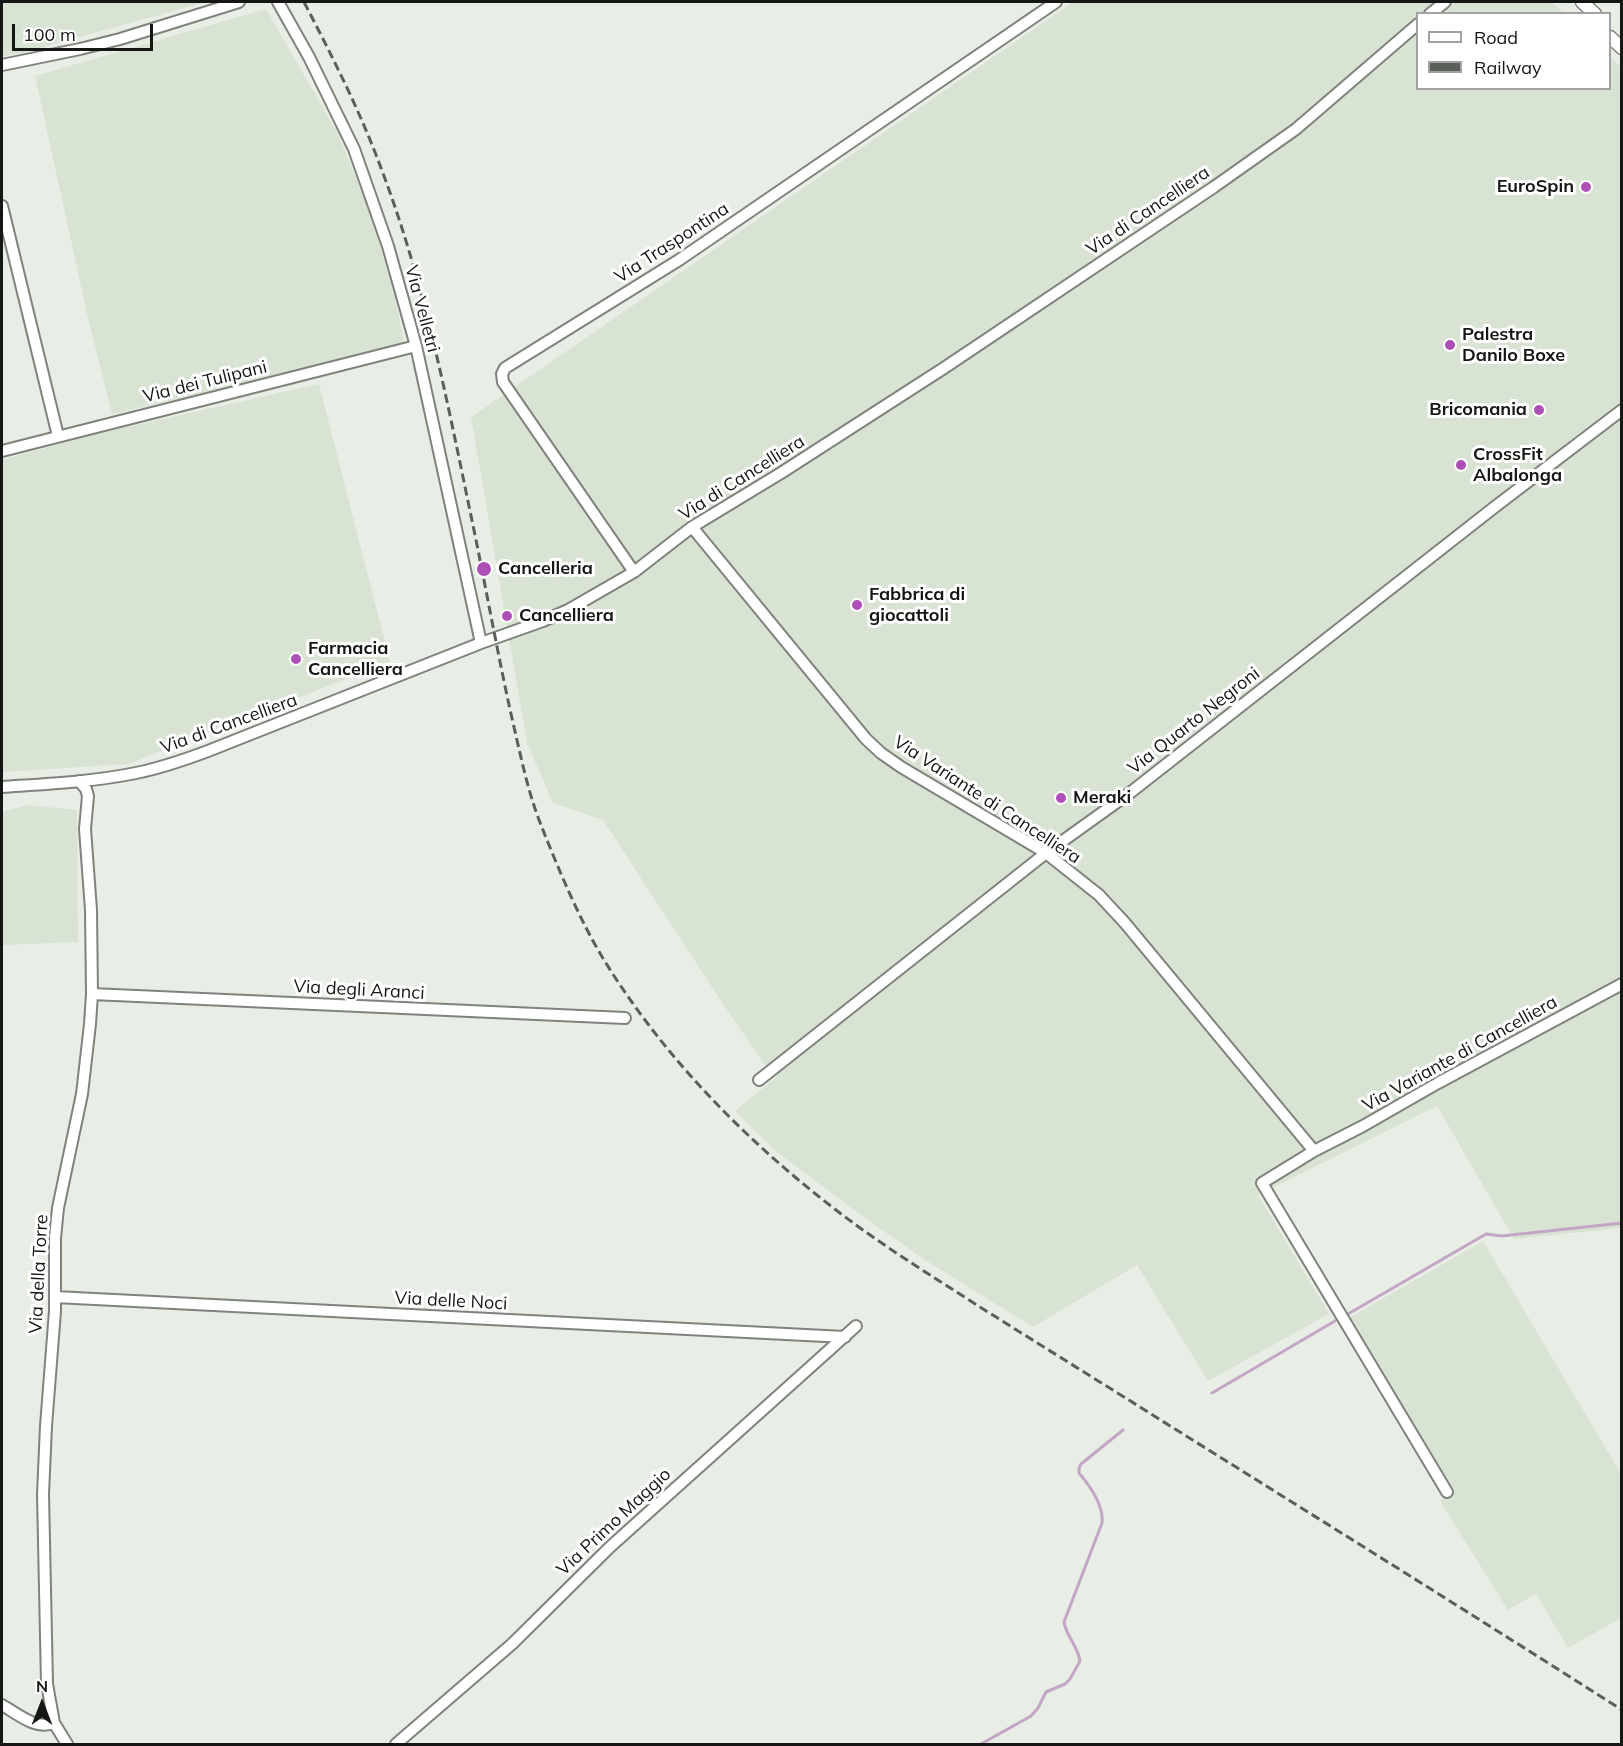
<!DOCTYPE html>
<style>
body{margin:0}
#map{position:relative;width:1623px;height:1746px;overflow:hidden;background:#e8eee5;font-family:Mulish,sans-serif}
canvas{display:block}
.frame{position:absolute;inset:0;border:3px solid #151714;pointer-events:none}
.legend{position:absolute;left:1416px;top:12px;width:195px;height:78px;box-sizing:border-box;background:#fff;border:2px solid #a1a2a1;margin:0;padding:8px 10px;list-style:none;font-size:18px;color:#151714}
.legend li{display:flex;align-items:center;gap:12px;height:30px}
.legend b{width:30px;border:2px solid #a1a2a1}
.north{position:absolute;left:12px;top:1674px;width:60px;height:60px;-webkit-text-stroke:4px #fff;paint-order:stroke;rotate:0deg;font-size:16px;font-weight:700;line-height:24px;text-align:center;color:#151714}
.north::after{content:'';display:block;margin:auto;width:21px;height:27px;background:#151714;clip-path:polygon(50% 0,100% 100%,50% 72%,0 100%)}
.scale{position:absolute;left:12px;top:24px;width:141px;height:27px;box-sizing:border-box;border:3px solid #151714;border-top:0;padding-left:8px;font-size:18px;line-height:21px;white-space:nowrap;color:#151714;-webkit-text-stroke:4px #fff;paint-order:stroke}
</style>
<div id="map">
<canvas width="1623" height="1746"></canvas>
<div class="frame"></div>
<ul class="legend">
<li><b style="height:8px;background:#fff"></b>Road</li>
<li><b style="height:8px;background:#5b5f5a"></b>Railway</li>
</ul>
<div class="north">N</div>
<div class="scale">100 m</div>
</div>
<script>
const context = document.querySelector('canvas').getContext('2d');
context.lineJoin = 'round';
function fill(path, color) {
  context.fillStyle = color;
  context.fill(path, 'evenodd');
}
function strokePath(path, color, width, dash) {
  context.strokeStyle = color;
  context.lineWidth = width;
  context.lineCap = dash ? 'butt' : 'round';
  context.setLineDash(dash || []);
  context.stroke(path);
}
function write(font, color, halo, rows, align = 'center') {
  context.font = font + ' Mulish,sans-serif';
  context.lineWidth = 6;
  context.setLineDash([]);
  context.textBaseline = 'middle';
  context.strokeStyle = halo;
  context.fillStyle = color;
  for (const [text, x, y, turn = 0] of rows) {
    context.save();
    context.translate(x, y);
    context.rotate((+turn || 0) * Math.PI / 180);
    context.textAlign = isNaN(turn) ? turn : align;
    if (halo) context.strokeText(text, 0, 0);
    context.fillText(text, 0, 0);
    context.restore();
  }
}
fill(new Path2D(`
 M 2,2 L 206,2 L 22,53 L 2,56 Z
 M 1073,2 L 1552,2 L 1564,13 L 1418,14 L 1418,88 L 1610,88 L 1610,56 L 1621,67 L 1621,1228 L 1514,1239 L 1437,1106 L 1258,1195 L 1329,1314 L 1208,1381 L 1137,1265 L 1033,1327 L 928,1262 L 862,1216 L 778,1153 L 735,1111 L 777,1077 L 762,1061 L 719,998 L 603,820 L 553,803 L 527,743 L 471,417 Z
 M 266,9 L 338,134 L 371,214 L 394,295 L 405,346 L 112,414 L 88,318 L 35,76 Z
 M 319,384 L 390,662 L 128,764 L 2,772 L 2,460 L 97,434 Z
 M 27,805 L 77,810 L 78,942 L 2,945 L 2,812 Z
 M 1483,1241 L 1621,1474 L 1621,1618 L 1568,1648 L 1536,1594 L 1508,1610 L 1440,1501 L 1455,1491 L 1349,1318 Z`), '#d9e3d3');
strokePath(new Path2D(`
 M 1348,1314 L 1486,1234 L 1502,1236 L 1622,1223
 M 1212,1393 L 1335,1321
 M 981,1744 L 1031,1716 L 1038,1708 L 1046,1692 L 1065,1684 L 1070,1679 L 1080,1661 C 1078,1646 1066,1636 1064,1622 L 1102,1523 C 1104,1506 1090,1486 1079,1473 L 1079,1468 L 1081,1464 L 1123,1430`), '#c3a5c5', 3);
const minor = new Path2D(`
 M 278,2 L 309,57 L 354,149 L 388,246 L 416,346 L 481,643
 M 1430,14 L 1445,2
 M 2,65 L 80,49 L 120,39 L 239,2
 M 2,206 L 58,436
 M 2,451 L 416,346
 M 692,527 L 866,739 L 881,753 L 901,767 L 1046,853 L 1099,895 L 1125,923 L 1314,1151
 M 634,572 L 503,382 L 502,374 L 505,368 L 679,260 L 1056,2
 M 2,787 C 46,784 92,782 136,773 C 161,768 184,760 208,751 L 481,643 L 543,621 L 568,610 L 634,572 L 692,527 L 781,473 L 944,368 L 1214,187 L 1296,129 L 1418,24
 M 92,994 L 625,1018
 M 759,1080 L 1046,853 L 1131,792 L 1496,506 L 1622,410
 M 55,1297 L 845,1337
 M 1447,1492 L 1262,1183 L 1314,1151 L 1363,1126 L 1438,1083 L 1622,984
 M 2,1705 C 18,1714 35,1730 54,1723
 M 67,1744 L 54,1723 L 47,1684 L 43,1494 L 46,1426 L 55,1311 L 55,1238 L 58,1208 L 82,1094 L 90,1024 L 92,994 L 91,910 L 85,829 L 88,796 L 86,789 L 79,781
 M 396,1744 L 512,1644 L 610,1547 L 856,1326`);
const major = new Path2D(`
 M 1582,2 L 1595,14
 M 1610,37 L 1622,48`);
strokePath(minor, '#7e837b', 14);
strokePath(major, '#7e837b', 15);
strokePath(minor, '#fff', 10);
strokePath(major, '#fff', 12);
strokePath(new Path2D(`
 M 304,2 C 332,56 360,111 381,168 C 426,286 449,411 475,535 C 487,594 498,655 511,714 C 520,752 527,790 541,825 C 558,868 580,921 604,960 C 668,1064 758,1153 856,1225 C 896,1254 938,1280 980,1307 C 1045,1348 1110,1388 1175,1429 C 1324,1522 1473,1615 1622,1710`), '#5b5f5a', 3, [9, 4.5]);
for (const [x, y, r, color] of [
 [1586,187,6,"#ae4fb8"],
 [1450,345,6,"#ae4fb8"],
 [1539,410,6,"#ae4fb8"],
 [1461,465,6,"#ae4fb8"],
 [484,569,8,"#ae4fb8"],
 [857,605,6,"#ae4fb8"],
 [507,616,6,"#ae4fb8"],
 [296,659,6,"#ae4fb8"],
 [1061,798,6,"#ae4fb8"]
]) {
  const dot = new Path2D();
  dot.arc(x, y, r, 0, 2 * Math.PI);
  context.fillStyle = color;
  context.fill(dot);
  strokePath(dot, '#fff', 2);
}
write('bold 18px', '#151714', '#fff', [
 ["EuroSpin",1574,187,"right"],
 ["Palestra",1462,335],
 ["Danilo Boxe",1462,356],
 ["Bricomania",1527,410,"right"],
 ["CrossFit",1473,455],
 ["Albalonga",1473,476],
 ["Cancelleria",498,569],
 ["Fabbrica di",869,595],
 ["giocattoli",869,616],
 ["Cancelliera",519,616],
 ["Farmacia",308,649],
 ["Cancelliera",308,670],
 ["Meraki",1073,798]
], 'left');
write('18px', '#151714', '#fff', [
 ["Via di Cancelliera",1148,211,-34],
 ["Via Traspontina",672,243,-33],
 ["Via Velletri",422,309,75],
 ["Via dei Tulipani",205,382,-14],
 ["Via di Cancelliera",742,478,-32],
 ["Via Quarto Negroni",1194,721,-38],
 ["Via di Cancelliera",229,724,-20],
 ["Via Variante di Cancelliera",987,800,33],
 ["Via degli Aranci",359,990,3],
 ["Via Variante di Cancelliera",1460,1054,-29],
 ["Via della Torre",39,1274,-87],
 ["Via delle Noci",451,1301,3],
 ["Via Primo Maggio",614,1522,-43]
]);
</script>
